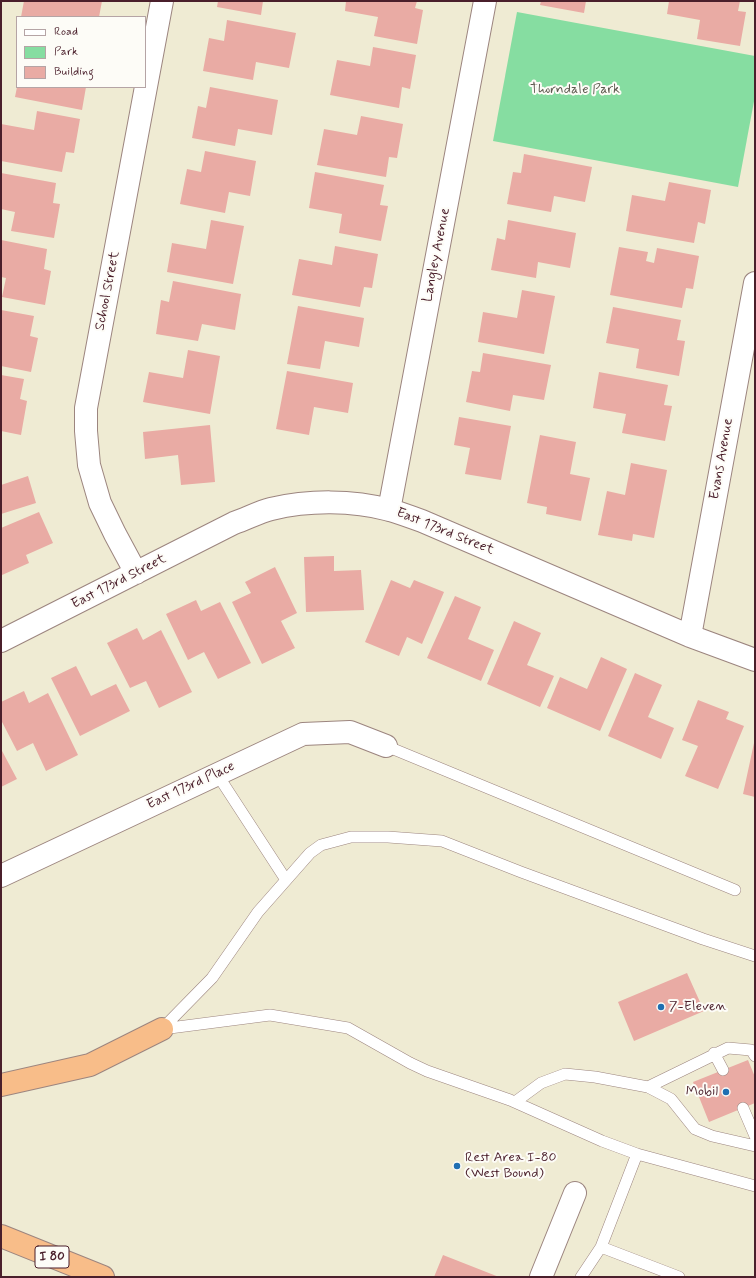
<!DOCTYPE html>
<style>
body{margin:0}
#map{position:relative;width:756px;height:1278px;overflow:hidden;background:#efebd3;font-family:Mynerve,sans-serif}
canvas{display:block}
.frame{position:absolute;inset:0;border:2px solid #4a1f2b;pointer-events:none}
.legend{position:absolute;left:16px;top:16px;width:130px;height:72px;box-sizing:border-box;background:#fdfcf7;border:1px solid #b5a4a5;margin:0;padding:5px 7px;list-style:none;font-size:12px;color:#4a1f2b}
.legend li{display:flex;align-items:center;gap:8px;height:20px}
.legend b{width:20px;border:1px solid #b5a4a5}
</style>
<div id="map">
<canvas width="756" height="1278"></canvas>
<div class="frame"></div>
<ul class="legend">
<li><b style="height:5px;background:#fff"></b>Road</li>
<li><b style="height:11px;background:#86dda1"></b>Park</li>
<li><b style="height:11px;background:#e9aba4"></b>Building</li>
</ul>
</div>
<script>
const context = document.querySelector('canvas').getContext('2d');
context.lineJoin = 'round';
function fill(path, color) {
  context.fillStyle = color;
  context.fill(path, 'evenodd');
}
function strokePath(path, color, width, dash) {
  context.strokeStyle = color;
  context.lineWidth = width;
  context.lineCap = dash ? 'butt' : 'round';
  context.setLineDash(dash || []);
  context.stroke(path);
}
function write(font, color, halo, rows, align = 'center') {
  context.font = font + ' Mynerve,sans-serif';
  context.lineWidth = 4;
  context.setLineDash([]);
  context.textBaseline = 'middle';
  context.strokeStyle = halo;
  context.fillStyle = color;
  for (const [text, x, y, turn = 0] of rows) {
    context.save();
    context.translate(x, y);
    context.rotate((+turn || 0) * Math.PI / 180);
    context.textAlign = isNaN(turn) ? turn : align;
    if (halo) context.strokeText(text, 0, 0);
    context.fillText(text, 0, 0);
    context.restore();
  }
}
fill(new Path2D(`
 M 517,12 L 755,56 L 755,96 L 738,187 L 493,141 Z`), '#86dda1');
fill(new Path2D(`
 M 24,1 L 102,1 L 99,17 L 21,17 Z
 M 218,1 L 263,1 L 261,15 L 217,7 Z
 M 346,1 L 417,1 L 415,8 L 423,10 L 417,44 L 374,36 L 378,17 L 345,11 Z
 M 541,1 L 586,1 L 584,13 L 540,5 Z
 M 669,1 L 740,1 L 738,11 L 746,12 L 740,46 L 697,39 L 700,20 L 667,14 Z
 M 227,20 L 296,33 L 289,68 L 256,62 L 253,80 L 203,71 L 209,38 L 224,41 Z
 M 373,47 L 416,55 L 410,89 L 402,87 L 399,108 L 330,95 L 337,60 L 370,66 Z
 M 17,87 L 86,87 L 82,110 L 15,97 Z
 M 210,87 L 278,100 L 272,135 L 238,129 L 235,146 L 192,138 L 198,106 L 206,108 Z
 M 37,111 L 80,119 L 74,153 L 66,152 L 62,172 L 1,161 L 1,124 L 34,130 Z
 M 361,116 L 403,124 L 397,158 L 389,157 L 386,177 L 317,165 L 324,129 L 357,135 Z
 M 205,151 L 256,161 L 250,196 L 229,192 L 225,213 L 180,204 L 187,169 L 201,172 Z
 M 524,154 L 592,167 L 585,202 L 554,196 L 551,212 L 507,204 L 513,172 L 521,173 Z
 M 315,172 L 384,185 L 380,205 L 388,206 L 381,241 L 339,233 L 342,214 L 309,208 Z
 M 1,173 L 56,183 L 53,203 L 60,204 L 54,238 L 11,231 L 15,212 L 1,209 Z
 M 669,182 L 711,190 L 705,224 L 698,222 L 694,243 L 626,231 L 632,195 L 665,201 Z
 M 211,220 L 244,226 L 233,284 L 167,272 L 172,243 L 206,249 Z
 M 508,220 L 576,233 L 570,268 L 538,262 L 536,278 L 491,270 L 497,238 L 505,240 Z
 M 1,240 L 47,249 L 44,269 L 51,271 L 45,305 L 2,297 L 6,278 L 1,277 Z
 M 335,246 L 378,254 L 372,288 L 364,287 L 360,307 L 292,295 L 299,259 L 332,265 Z
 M 619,247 L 648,252 L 646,261 L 654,263 L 657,248 L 699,256 L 693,289 L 686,288 L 682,308 L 610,295 Z
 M 173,281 L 241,294 L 235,330 L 202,324 L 198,341 L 156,334 L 161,300 L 169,302 Z
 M 522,290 L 555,296 L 544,354 L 478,342 L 483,312 L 517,318 Z
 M 298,306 L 364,318 L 359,347 L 325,341 L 320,369 L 287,364 Z
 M 613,307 L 681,320 L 677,340 L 685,341 L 679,376 L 636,368 L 639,349 L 606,343 Z
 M 1,310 L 34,316 L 30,336 L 38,338 L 31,372 L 1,366 Z
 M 188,350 L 220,356 L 210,414 L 143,402 L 149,372 L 183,378 Z
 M 483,353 L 551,365 L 544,400 L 513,395 L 510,411 L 466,402 L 472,371 L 480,372 Z
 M 287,371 L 353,383 L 348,413 L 314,407 L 309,435 L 276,429 Z
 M 599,372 L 668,385 L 664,405 L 672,406 L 665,441 L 622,433 L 626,414 L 593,408 Z
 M 1,375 L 24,379 L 20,399 L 27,401 L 21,435 L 1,431 Z
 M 459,417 L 511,426 L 501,480 L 465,474 L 470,448 L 454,445 Z
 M 210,425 L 215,482 L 181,485 L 178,455 L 145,459 L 143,432 Z
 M 540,435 L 576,442 L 570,474 L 590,478 L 581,521 L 546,514 L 547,507 L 527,503 Z
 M 631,463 L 667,470 L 654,538 L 633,534 L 632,541 L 598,535 L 607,491 L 625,495 Z
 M 28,476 L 36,503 L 1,514 L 1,485 Z
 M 39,512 L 53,543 L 26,555 L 29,563 L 2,575 L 1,573 L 1,528 Z
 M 334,556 L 334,571 L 361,570 L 364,610 L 306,612 L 304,557 Z
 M 275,567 L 297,613 L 281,621 L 295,648 L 262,664 L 232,602 L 251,593 L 245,582 Z
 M 391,580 L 410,588 L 414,580 L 444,592 L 422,644 L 407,637 L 399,656 L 365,642 Z
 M 455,596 L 481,607 L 468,639 L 494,650 L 481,681 L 427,658 Z
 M 196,600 L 201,611 L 220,602 L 251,663 L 218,679 L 204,652 L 188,660 L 166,614 Z
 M 514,621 L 541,633 L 527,665 L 554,676 L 540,707 L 487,684 Z
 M 137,628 L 143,640 L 161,630 L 192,692 L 159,708 L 146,681 L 130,688 L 107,643 Z
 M 601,657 L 627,669 L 600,731 L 547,708 L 560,677 L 587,689 Z
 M 76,666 L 91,696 L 116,684 L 130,711 L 80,736 L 51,678 Z
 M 635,673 L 662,685 L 648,717 L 674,728 L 661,759 L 608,736 Z
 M 24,691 L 29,703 L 48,693 L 78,755 L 46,771 L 33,743 L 17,751 L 1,720 L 1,702 Z
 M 698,700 L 729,712 L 726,719 L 744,726 L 718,789 L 685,776 L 698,746 L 682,740 Z
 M 754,743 L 755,743 L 755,797 L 743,794 Z
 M 1,749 L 17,779 L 1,787 Z
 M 687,973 L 704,1011 L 634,1041 L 618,1002 Z
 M 748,1060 L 755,1077 L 755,1103 L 709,1122 L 693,1082 Z
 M 443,1255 L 499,1277 L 434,1277 Z`), '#e9aba4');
const lane = new Path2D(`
 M 386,746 L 735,890
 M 217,774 L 286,880
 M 162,1029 L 212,978 L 258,912 L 310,853 L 321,845 L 351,837 L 388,837 L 442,841 L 521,872 L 703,939 L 755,956
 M 162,1029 L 270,1015 L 348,1028 L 410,1063 L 427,1071 L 510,1100 L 602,1141 L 637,1154 L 755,1186
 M 714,1053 L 723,1070
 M 648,1087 L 728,1048 L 751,1050 L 755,1056
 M 515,1102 L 541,1083 L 565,1074 L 595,1077 L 648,1087 L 671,1099 L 695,1129 L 712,1136 L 755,1146
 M 743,1108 L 755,1136
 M 601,1247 L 679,1277
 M 581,1277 L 601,1247 L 637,1154`);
const street = new Path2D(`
 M 389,510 L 485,1
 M 136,573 L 115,534 L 100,503 L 89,465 L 86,431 L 86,408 L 162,1
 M 690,636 L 755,283
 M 1,641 L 234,523 C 246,519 259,512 271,509 C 309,500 352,500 390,510 C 400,513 411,517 422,521 L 690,636 L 755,660
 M 1,876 L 303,734 L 350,732 L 386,746
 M 541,1277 L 575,1193`);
const highway = new Path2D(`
 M 1,1085 L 90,1065 L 162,1029
 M 1,1236 L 103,1277`);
strokePath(lane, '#9c857f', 12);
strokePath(street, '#9c857f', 24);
strokePath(highway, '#9c857f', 24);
strokePath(lane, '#fff', 11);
strokePath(street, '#fff', 22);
strokePath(highway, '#f8bd89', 22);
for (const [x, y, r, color] of [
 [661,1007,4,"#1f6fb2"],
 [726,1092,4,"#1f6fb2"],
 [457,1166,4,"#1f6fb2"]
]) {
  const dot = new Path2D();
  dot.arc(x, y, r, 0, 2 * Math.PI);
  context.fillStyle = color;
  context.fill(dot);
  strokePath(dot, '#fdfcf7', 1.5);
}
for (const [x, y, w] of [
 [52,1257,34]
]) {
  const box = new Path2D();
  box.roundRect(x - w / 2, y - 11, w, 22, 3);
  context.fillStyle = '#fdfcf7';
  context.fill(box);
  strokePath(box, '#4a1f2b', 1);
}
write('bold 13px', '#4a1f2b', null, [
 ["I 80",52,1257]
]);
write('14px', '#5c584e', '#fdfcf7', [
 ["Thorndale Park",575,90]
]);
write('14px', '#4a1f2b', '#fdfcf7', [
 ["Langley Avenue",437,255,-79],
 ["School Street",108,291,-79],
 ["Evans Avenue",722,459,-80],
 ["East 173rd Street",445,532,22],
 ["East 173rd Street",119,582,-27],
 ["East 173rd Place",191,786,-25]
]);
write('14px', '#4a1f2b', '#fdfcf7', [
 ["7-Eleven",669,1007],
 ["Mobil",718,1092,"right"],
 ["Rest Area I-80",465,1158],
 ["(West Bound)",465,1174]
], 'left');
</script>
